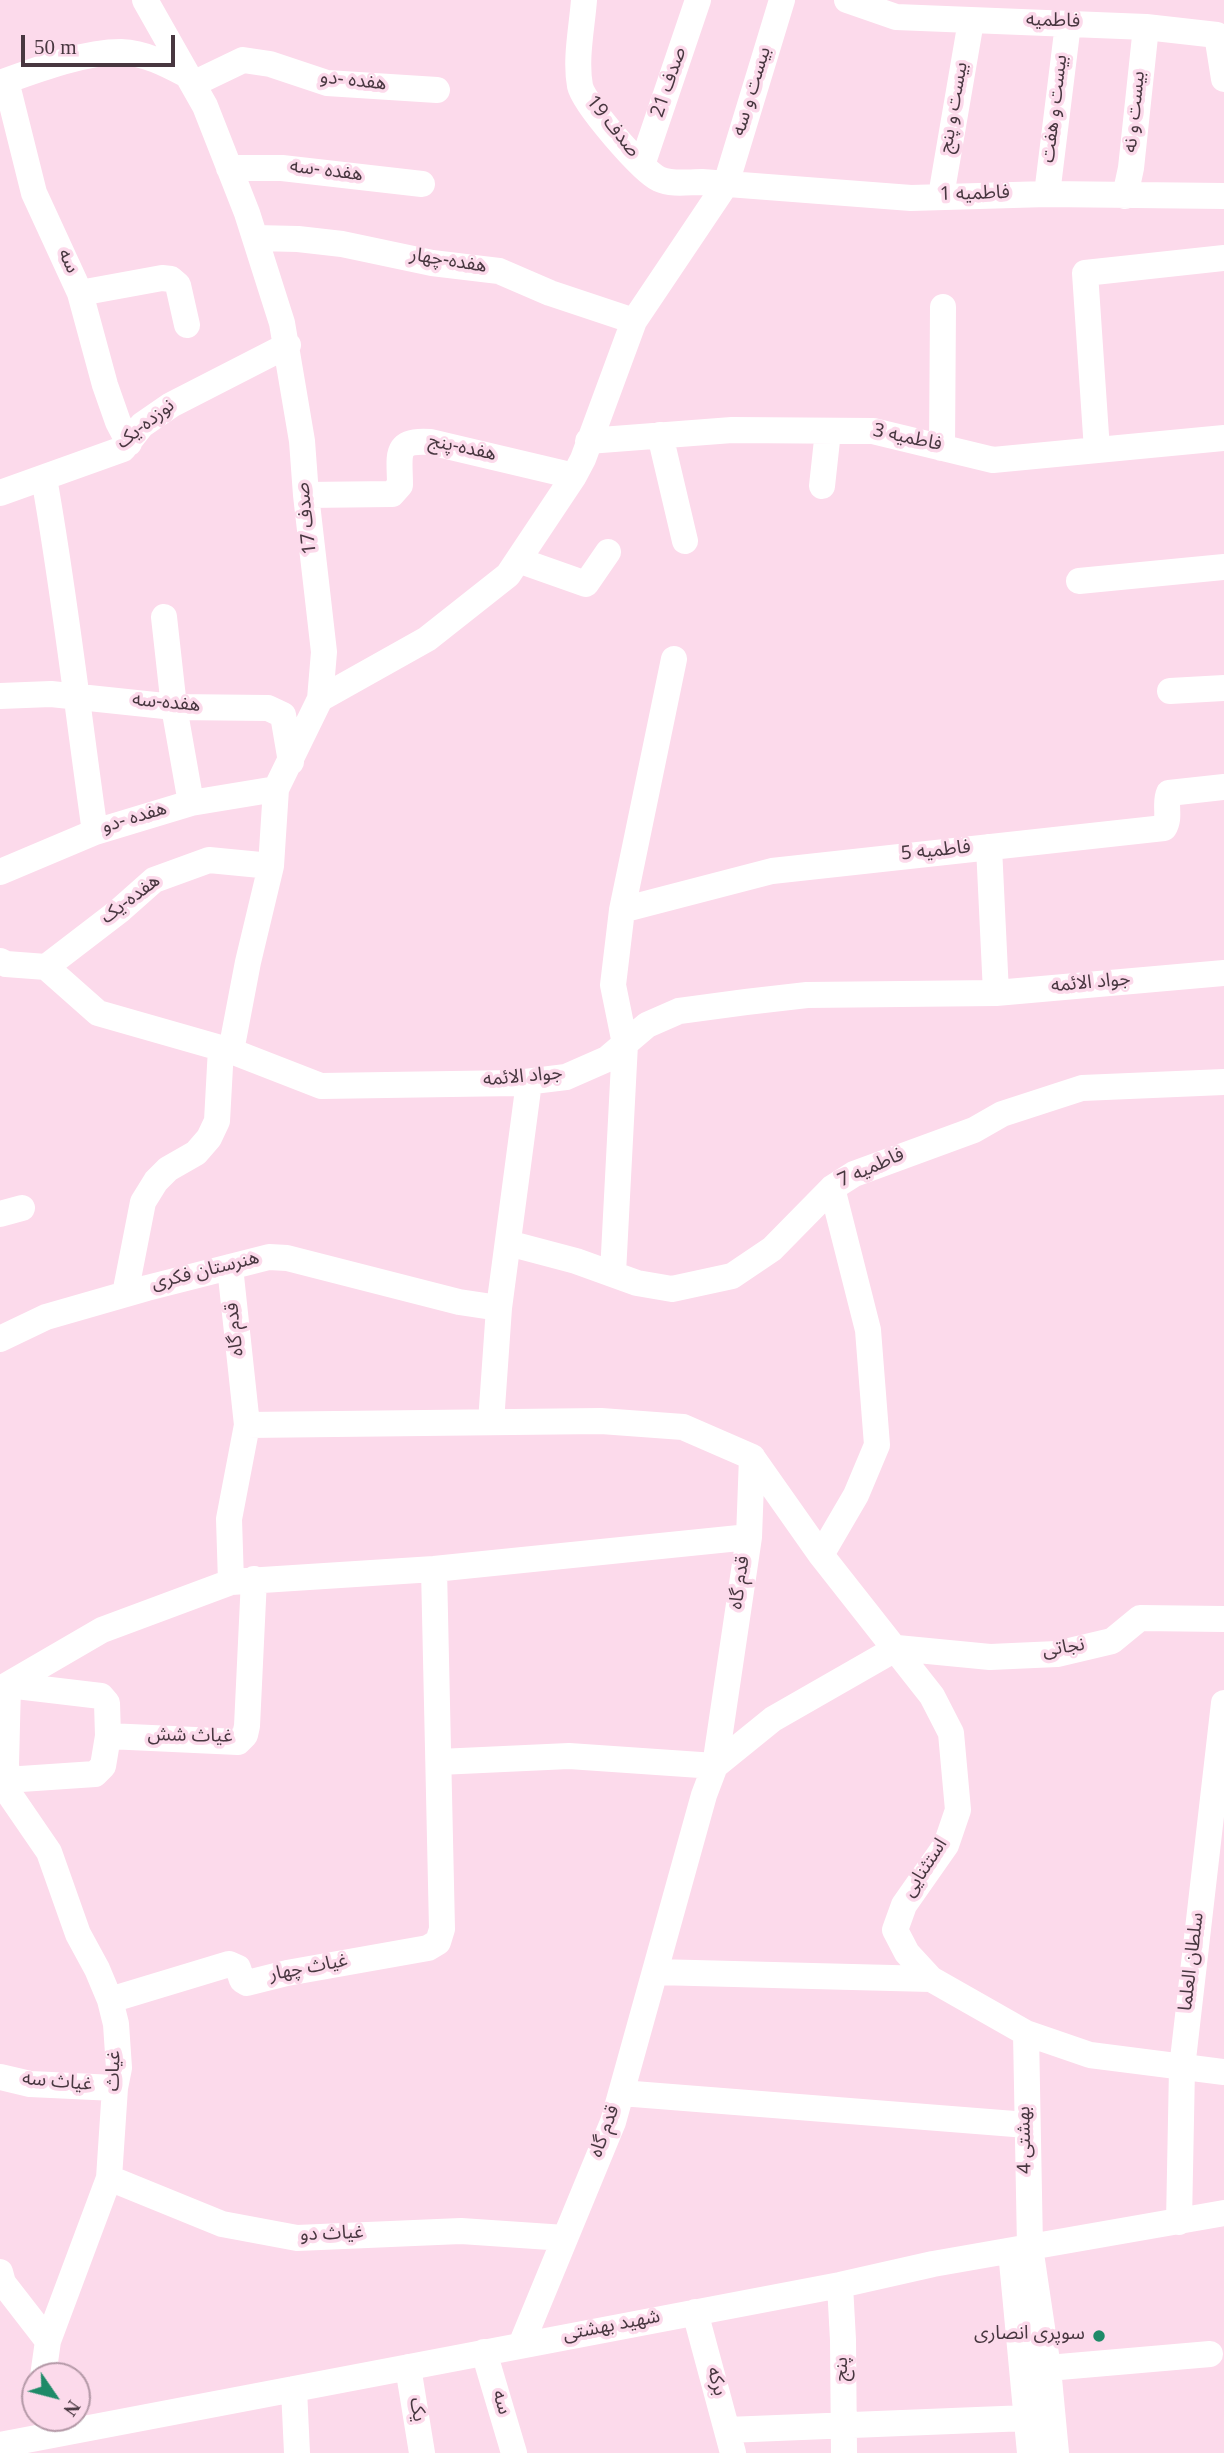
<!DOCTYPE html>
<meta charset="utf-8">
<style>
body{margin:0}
#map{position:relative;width:1224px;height:2453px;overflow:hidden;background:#fcdaeb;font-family:Georgia,serif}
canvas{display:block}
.north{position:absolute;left:21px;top:2362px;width:70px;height:70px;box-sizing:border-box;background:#fcdaeb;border:2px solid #b499a7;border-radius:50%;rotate:125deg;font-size:19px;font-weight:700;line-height:28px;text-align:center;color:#483740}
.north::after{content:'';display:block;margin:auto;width:24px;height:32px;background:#1f8a68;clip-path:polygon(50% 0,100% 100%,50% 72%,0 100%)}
.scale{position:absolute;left:21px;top:35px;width:154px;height:32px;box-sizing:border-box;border:4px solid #483740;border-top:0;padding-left:9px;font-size:21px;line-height:24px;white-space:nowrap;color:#483740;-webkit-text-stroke:5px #fcdaeb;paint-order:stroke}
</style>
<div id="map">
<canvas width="1224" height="2453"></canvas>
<div class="north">N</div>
<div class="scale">50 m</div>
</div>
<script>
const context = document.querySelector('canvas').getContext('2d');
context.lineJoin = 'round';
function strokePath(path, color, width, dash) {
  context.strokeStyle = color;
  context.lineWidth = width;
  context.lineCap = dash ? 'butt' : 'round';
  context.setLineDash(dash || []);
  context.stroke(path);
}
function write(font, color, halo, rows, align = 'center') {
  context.font = font + ' Georgia,"Noto Sans Arabic",serif';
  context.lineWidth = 7;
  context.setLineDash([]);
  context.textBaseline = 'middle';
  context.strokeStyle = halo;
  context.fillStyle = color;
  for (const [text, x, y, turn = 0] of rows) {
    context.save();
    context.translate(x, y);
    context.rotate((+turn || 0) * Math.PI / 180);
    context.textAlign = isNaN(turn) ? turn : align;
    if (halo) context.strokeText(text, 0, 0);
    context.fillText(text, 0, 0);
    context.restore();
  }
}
strokePath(new Path2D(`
 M 145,0 L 205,106 L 247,213 L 282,323 L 302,441 L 306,495 L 324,652 L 320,699 L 276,789 L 271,866 L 248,962 L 231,1051
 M 584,0 C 582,27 575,59 580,86 C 584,104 642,171 659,179 C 672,185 688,182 702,182 L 911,198 L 1047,194 L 1224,196
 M 847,0 L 896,17 L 1146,27 L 1217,35 L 1224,79
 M 6,81 L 34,193 L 80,293 L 105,385 L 118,422 L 129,443
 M 0,83 C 36,70 83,52 121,52 C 145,53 166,64 187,75
 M 193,84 L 243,60 L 270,64 L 327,83 L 437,90
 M 642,165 L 698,0
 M 229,168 L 282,168 L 422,184
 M 1047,194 L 1068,24
 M 941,196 L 971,21
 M 1125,196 L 1131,168 L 1146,27
 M 255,238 L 298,239 L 342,244 L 432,263 L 499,271 L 550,293 L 634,321
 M 80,293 L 162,278 L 171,279 L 178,285 L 187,325
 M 660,435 L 685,541
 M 588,441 L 732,430 L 873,431 L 993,460 L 1224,438
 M 942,448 L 943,307
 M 1097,450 L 1085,273 L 1224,258
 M 44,478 C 65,595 78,714 95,832
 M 822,486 L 828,431
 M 0,493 L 123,449 L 142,425 L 171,405 L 288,345
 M 306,495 L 392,494 L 400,485 C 400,456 393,439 430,442 L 574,476
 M 518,560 L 586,584 L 608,552
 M 1079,581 L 1224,567
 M 164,617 L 174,707 L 191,803
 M 1170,691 L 1224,688
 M 0,696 L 51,694 L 174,707 L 268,708 L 283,715 L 291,762
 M 320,699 L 427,639 L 508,575 L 574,476 L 583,459 L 634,321 L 726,184 L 782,0
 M 989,847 L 996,993
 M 0,872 L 95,832 L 191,803 L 276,789
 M 622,910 L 772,871 L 1164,828 C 1171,817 1164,804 1169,793 L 1224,787
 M 0,961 L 6,964 L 46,967 L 98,1013 L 231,1051 L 321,1086 L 517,1083 L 566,1077 L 607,1059 L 647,1025 L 679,1011 L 746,1002 L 807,995 L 996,993 L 1224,973
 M 46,967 L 119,911 L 154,880 L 209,860 L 271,866
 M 0,1214 L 22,1208
 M 508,1243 L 576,1261 L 637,1283 L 672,1289 L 732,1276 L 772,1249 L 832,1188 L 854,1174 L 974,1130 L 1002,1114 L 1082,1088 L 1224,1082
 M 230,1267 L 247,1425 L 601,1421 L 683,1427 L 752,1457 L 749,1537 L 715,1766 L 704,1795 L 613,2122 L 521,2345
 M 613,1273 L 625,1044 L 613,985 L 622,910 L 674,659
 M 125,1294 L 143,1202 L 156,1181 L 168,1169 L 196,1153 L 209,1138 L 217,1121 L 221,1048
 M 0,1339 L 46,1317 L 147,1288 L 269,1257 L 287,1258 L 459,1302 L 499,1308
 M 491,1422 L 499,1308 L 529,1082
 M 752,1457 L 821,1555 L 932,1696 L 951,1733 L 958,1810 L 946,1845 L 904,1905 L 895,1930 L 907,1953 L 931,1979 L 1026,2033 L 1090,2055 L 1224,2072
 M 821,1555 L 856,1495 L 877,1445 L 868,1330 L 832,1188
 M 231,1582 L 229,1519 L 247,1425
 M 4,1687 L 102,1630 L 231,1582 L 434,1569 L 749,1537
 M 439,1762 L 569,1756 L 715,1766 L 773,1719 L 897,1648 L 990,1657 L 1057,1654 L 1112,1641 L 1140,1618 L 1224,1619
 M 6,1780 L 95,1774 L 103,1766 L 108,1736 L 238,1742 L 245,1735 L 247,1726 L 254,1579
 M 655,1972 L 931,1979
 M 110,2000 L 229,1964 L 238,1968 L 242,1980 L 247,1983 L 287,1973 L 428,1948 L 438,1942 L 442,1929 L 434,1569
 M 1026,2033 L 1030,2247 L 1048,2368 L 1056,2453
 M 0,2077 L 30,2084 L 115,2088
 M 621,2093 L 1027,2125
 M 109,2178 L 222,2224 L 297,2238 L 461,2231 L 565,2238
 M 1179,2222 L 1182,2068 L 1224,1703
 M 1011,2251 L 1030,2453
 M 0,2272 L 3,2283 L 48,2341
 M 840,2285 L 843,2340 L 844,2453
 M 695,2312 L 733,2453
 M 484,2352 L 514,2453
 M 408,2367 L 422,2453
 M 1048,2368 L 1210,2354
 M 43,2376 L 48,2341 L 109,2178 L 115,2088 L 119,2068 L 116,2024 L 110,2000 L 97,1969 L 78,1934 L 49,1852 L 10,1795 L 6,1765 L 8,1685 L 101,1696 L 107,1703 L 108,1736
 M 294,2389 L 297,2453
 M 727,2430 L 1027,2418
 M 0,2445 L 840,2285 L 933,2264 L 1224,2213`), '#fff', 26);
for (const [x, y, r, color] of [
 [1099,2336,7,"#1f8a68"]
]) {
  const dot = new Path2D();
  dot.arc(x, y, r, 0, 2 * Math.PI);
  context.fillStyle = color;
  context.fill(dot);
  strokePath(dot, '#fcdaeb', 2.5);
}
write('19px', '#483740', '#fcdaeb', [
 ["فاطمیه",1053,23,2],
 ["هفده -دو",353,83,6],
 ["صدف 21",671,83,-71],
 ["بیست و سه",754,92,-73],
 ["بیست و پنج",956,108,-80],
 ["بیست و هفت",1057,109,-83],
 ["بیست و نه",1137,112,-84],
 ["صدف 19",611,128,51],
 ["هفده -سه",326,173,7],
 ["فاطمیه 1",975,196,-2],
 ["سه",66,262,65],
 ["هفده-چهار",448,263,9],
 ["نوزده-یک",147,426,-38],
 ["فاطمیه 3",907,440,12],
 ["هفده-پنج",462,450,12],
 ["صدف 17",309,518,-96],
 ["هفده-سه",166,705,5],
 ["هفده -دو",135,820,-17],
 ["فاطمیه 5",936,853,-6],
 ["هفده-یک",132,901,-37],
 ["جواد الائمه",1091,985,-5],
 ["جواد الائمه",523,1079,-5],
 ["فاطمیه 7",872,1170,-24],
 ["هنرستان فکری",206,1273,-14],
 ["قدم گاه",237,1329,-96],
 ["قدم گاه",742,1583,-82],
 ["نجاتی",1064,1650,-9],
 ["غیاث شش",190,1738,1],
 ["استثنایی",927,1869,-57],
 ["سلطان العلما",1194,1962,-83],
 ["غیاث چهار",309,1970,-11],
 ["غیاث",116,2071,-88],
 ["غیاث سه",57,2084,5],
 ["قدم گاه",607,2132,-70],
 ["بهشتی 4",1027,2140,-91],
 ["غیاث دو",332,2236,-2],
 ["شهید بهشتی",612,2328,-11],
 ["پنج",844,2369,-90],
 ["برکه",714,2382,75],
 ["سه",499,2403,73],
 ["یک",415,2410,81]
]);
write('19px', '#483740', '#fcdaeb', [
 ["سوپری انصاری",1085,2336]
], 'right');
</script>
